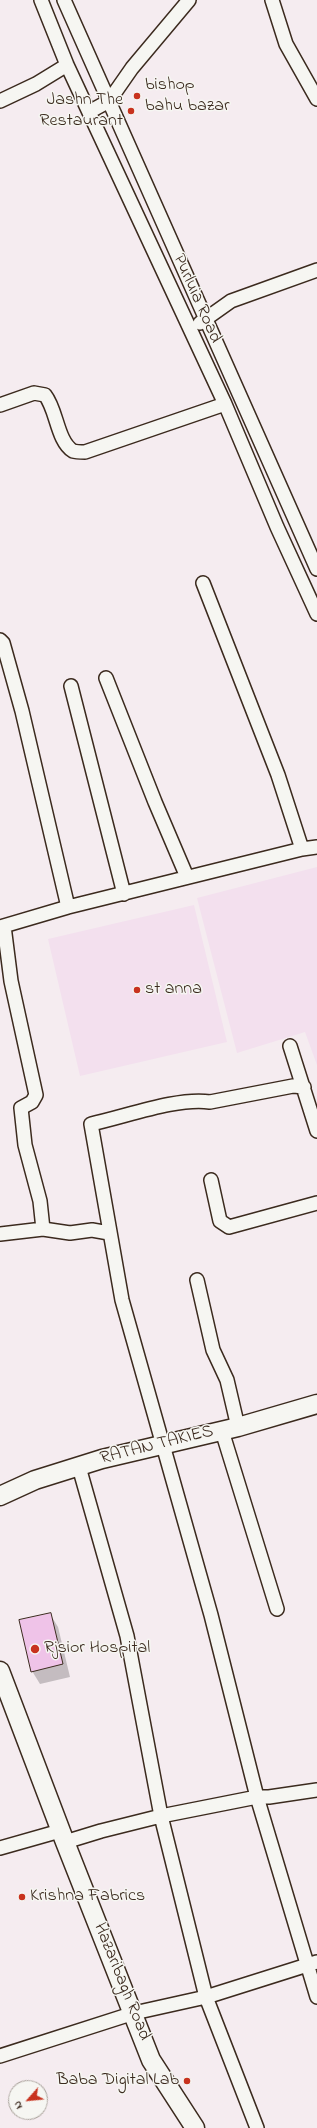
<!DOCTYPE html>
<style>
body{margin:0}
#map{position:relative;width:317px;height:2128px;overflow:hidden;background:#f5ecf0;font-family:"Indie Flower",sans-serif}
canvas{display:block}
.north{position:absolute;left:8px;top:2080px;width:40px;height:40px;box-sizing:border-box;background:#f6f6f2;border:1px solid #aba49d;border-radius:50%;rotate:243deg;font-size:11px;font-weight:700;line-height:16px;text-align:center;color:#3b2a1e}
.north::after{content:'';display:block;margin:auto;width:14px;height:18px;background:#c8321e;clip-path:polygon(50% 0,100% 100%,50% 72%,0 100%)}
</style>
<div id="map">
<canvas width="317" height="2128"></canvas>
<div class="north">N</div>
</div>
<script>
const context = document.querySelector('canvas').getContext('2d');
context.lineJoin = 'round';
function fill(path, color) {
  context.fillStyle = color;
  context.fill(path, 'evenodd');
}
function strokePath(path, color, width, dash) {
  context.strokeStyle = color;
  context.lineWidth = width;
  context.lineCap = dash ? 'butt' : 'round';
  context.setLineDash(dash || []);
  context.stroke(path);
}
function write(font, color, halo, rows, align = 'center') {
  context.font = font + ' "Indie Flower",sans-serif';
  context.lineWidth = 3;
  context.setLineDash([]);
  context.textBaseline = 'middle';
  context.strokeStyle = halo;
  context.fillStyle = color;
  for (const [text, x, y, turn = 0] of rows) {
    context.save();
    context.translate(x, y);
    context.rotate((+turn || 0) * Math.PI / 180);
    context.textAlign = isNaN(turn) ? turn : align;
    if (halo) context.strokeText(text, 0, 0);
    context.fillText(text, 0, 0);
    context.restore();
  }
}
fill(new Path2D(`
 M 317,867 L 317,1065 L 305,1032 L 237,1053 L 197,898 Z
 M 194,905 L 227,1042 L 80,1076 L 48,939 Z`), '#f3e0ee');
fill(new Path2D(`
 M 50,1614 L 58,1627 L 70,1677 L 40,1684 L 32,1671 Z`), '#0003');
const building = new Path2D(`
 M 51,1613 L 63,1664 L 31,1672 L 19,1620 Z`);
fill(building, '#efc3e8');
strokePath(building, '#3b2a1e', 1);
const street = new Path2D(`
 M 41,0 L 67,65 L 225,404 L 277,527 L 317,614
 M 64,0 L 317,569
 M 272,0 L 286,44 L 317,99
 M 0,101 L 36,84 L 67,65
 M 89,112 L 109,101 L 132,68 L 189,0
 M 200,323 L 231,301 L 317,270
 M 0,405 L 34,393 L 45,395 C 57,410 57,441 73,451 C 76,452 82,452 85,452 L 225,404
 M 203,583 L 278,775 L 302,849
 M 0,640 L 3,643 L 22,711 L 68,907
 M 106,678 L 155,802 L 187,877
 M 71,686 L 124,894
 M 4,926 L 11,981 L 36,1095 L 32,1102 L 21,1108 L 25,1145 L 40,1201 L 43,1229
 M 0,927 L 68,907 L 302,849 L 317,847
 M 290,1046 L 317,1131
 M 304,1087 L 293,1086 L 210,1102 C 177,1097 125,1117 91,1124 L 122,1300 L 211,1615 L 257,1797 L 317,1997
 M 211,1180 L 220,1221 L 229,1227 L 317,1203
 M 0,1234 L 43,1229 L 70,1233 L 92,1230 L 109,1233
 M 197,1280 L 213,1350 L 227,1380 L 238,1427
 M 222,1431 L 277,1609
 M 79,1467 L 127,1636 L 161,1816 L 206,1997 L 257,2128
 M 65,1842 L 101,1831 L 161,1816 L 257,1797 L 269,1797 L 317,1790
 M 0,1848 L 60,1831
 M 0,2056 L 134,2013 L 206,1997 L 317,1962`);
const secondary = new Path2D(`
 M 0,1496 L 35,1480 L 102,1459 L 238,1427 L 317,1404
 M 0,1671 L 65,1842 L 151,2060 L 195,2128`);
strokePath(street, '#3b2a1e', 16);
strokePath(secondary, '#3b2a1e', 21);
strokePath(street, '#f6f6f2', 13);
strokePath(secondary, '#f6f6f2', 18);
for (const [x, y, r, color] of [
 [137,96,4,"#c8321e"],
 [131,111,4,"#c8321e"],
 [137,990,4,"#c8321e"],
 [35,1649,5,"#c8321e"],
 [22,1897,4,"#c8321e"],
 [187,2081,4,"#c8321e"]
]) {
  const dot = new Path2D();
  dot.arc(x, y, r, 0, 2 * Math.PI);
  context.fillStyle = color;
  context.fill(dot);
  strokePath(dot, '#f6f6f2', 1.5);
}
write('18px', '#3b2a1e', '#f6f6f2', [
 ["bishop",145,86],
 ["bahu bazar",145,107],
 ["Jashn The",123,101,"right"],
 ["Restaurant",123,122,"right"],
 ["st anna",145,990],
 ["Rjsior Hospital",44,1649],
 ["Krishna Fabrics",30,1897],
 ["Baba Digital Lab",179,2081,"right"]
], 'left');
write('18px', '#3b2a1e', '#f6f6f2', [
 ["Purluia Road",196,299,66],
 ["RATAN TAKIES",157,1446,-14],
 ["Hazaribagh Road",121,1982,68]
]);
</script>
